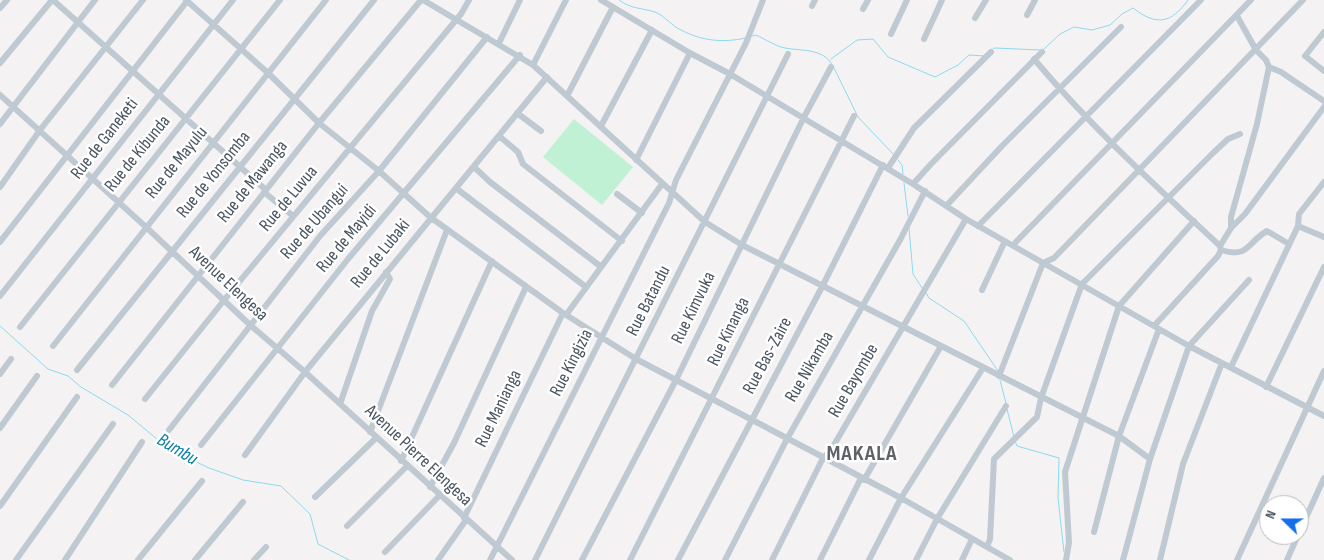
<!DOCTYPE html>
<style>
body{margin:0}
#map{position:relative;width:1324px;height:560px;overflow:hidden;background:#f4f2f2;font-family:"Sofia Sans Condensed",sans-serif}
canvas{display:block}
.north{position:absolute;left:1259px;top:495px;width:50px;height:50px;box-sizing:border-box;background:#fff;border:1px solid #b6bbbf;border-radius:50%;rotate:292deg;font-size:14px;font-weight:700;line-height:20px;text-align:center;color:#495460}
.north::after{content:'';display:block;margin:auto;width:18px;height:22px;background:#146eeb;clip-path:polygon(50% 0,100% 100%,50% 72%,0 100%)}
</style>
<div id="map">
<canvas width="1324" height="560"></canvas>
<div class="north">N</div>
</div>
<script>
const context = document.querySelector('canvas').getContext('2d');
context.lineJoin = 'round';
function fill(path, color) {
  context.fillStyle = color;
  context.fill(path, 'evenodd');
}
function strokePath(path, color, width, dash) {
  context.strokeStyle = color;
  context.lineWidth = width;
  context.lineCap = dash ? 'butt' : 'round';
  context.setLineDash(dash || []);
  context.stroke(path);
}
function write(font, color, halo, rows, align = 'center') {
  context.font = font + ' "Sofia Sans Condensed",sans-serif';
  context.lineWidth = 5;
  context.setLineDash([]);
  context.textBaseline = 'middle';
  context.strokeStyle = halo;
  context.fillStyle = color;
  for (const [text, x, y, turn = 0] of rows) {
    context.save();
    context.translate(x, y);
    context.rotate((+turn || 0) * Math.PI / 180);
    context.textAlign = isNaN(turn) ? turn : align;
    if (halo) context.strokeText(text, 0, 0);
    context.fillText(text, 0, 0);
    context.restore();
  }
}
fill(new Path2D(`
 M 574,119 L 633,167 L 602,205 L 543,157 Z`), '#c0f1d4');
strokePath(new Path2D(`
 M 619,0 C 631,9 642,8 655,12 C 665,16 672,26 681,30 C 702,41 723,43 746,38
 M 752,36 L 756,35 C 765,39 775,46 785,48 C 800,51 824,48 832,65
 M 993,49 L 995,48 L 1040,50
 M 1044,49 L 1060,34 L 1074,27 L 1092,30 L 1110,25 L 1122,14 L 1133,8 C 1156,26 1171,24 1188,0
 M 831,59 L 857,40 L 873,39 L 888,57 L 935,77 L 958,65 L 969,55 L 984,56
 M 834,68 L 858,117 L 894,155
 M 898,160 L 902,165 L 903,174
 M 904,183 L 908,216
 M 909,228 L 913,274 L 922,288
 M 926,293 L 929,298 L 964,321 L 998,371
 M 0,326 L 48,369 L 68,376 L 81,387 L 128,415 L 169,449 L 209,468 L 243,480 L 281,486 L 310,514 L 318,544 L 349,560
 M 1000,380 L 1006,403
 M 1007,409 L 1014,437
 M 1015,441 L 1017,446 L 1059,458 L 1058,498 L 1064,552`), '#8cd9ef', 1);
strokePath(new Path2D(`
 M 53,0 L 266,190
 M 186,0 L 268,73 L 319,123 L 379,171 L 430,217 L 563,313 L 636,359 L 901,498 L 1010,560
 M 423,0 L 533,65 L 705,222 L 742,245 L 1119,436 L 1150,459
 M 601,0 L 690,53 L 730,74 L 913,184 L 966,219 L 1189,346 L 1324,416
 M 812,6 L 815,0
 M 0,8 L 7,0
 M 863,9 L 868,0
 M 1027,15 L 1035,0
 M 975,18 L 986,0
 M 1324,32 L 1305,56 L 1324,71
 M 891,34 L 907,0
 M 924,39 L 942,0
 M 499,43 L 520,0
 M 1034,59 C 1091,127 1156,186 1220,246
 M 0,63 L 52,0
 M 533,65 L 566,0
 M 1269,67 L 1281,72 L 1324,101
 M 0,95 L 146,227 L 249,324 L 305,372 L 512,560
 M 567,96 L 613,7
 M 517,113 L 541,131
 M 0,124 L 95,0
 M 601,126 L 652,30
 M 499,136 L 518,152 L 523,164 L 622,241
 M 636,160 L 690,53
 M 474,167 L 490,182 L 600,266
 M 888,168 L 914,128 L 991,52
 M 913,184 L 931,164 L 1042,52
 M 0,187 L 40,130 L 143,0
 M 457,189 L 586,287
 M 264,192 L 293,216
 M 617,194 L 642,213
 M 947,205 L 1001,147 L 1121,27
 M 978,226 L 1201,0
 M 1298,226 L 1324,237
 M 1231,228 L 1231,217 L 1257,124 L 1269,67 L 1266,60 L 1256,50 L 1237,16
 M 0,242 L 188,0
 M 1013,245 L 1251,0
 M 1221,250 C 1249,259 1247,242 1267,231 L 1289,244
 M 982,290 L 1005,241
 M 0,296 L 233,0
 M 566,315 L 662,184
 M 1154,326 L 1218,256 L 1221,250 L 1220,246 L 1231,228 L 1245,214 L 1324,107
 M 20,327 L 280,0
 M 53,346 L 326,0
 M 1231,367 L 1298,226 L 1299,214 L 1324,182
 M 77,370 L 374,0
 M 0,374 L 11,359
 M 999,376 L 1043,263 L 1054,258 L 1303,0
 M 112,385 L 319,123 L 421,0
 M 1266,387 L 1324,267
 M 145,399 L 225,299 L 461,14 L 469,0
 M 340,404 L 372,311 L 390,279 L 386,272
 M 0,428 L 37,376
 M 169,430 L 320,236 L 379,171 L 487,37
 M 370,432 L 447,230
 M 201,445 L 348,259 L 520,55
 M 245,455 L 305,372 L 547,77
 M 401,461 L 492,261
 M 864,480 L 941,346
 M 430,487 L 454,443 L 526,287
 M 315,497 L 376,438
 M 0,506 L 77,397
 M 464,518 L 563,313
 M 347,526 L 407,466
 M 1094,532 L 1119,436 L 1159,329
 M 1299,533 L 1324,478
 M 987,547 L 990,539 L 994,459 L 1037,417 L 1041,398 L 1082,284 L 1213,153 L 1228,139 L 1240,134
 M 385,552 L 439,496
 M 16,560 L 113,424
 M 65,560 L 142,442
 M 138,560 L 202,481
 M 195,560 L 243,502
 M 254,560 L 266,547
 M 438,560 L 466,520
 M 490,560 L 669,203 L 676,180 L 746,43 L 763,0
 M 535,560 L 788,54
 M 582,560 L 676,380 L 803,119 L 831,67
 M 630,560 L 854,116
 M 678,560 L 823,285 L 883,165
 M 725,560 L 787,439 L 900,240 L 925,191
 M 772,560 L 823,458 L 831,450 L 966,219
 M 820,560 L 861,478
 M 869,560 L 901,498 L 983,368
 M 916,560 L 937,519 L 1006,406
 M 962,560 L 972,539
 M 1066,560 L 1069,543 L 1065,472 L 1119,306 L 1194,221
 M 1123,560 L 1150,459 L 1189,346 L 1249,280
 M 1160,560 L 1183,464 L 1222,363
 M 1237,560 L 1324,371
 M 1287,560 L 1298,535`), '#bfc9d1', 6);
write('18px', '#495460', '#fff', [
 ["Rue de Ganeketi",105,139,-52],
 ["Rue de Kibunda",138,154,-51],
 ["Rue de Mayulu",177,163,-51],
 ["Rue de Yonsomba",214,175,-51],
 ["Rue de Mawanga",253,182,-51],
 ["Rue de Luvua",289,199,-50],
 ["Rue de Ubangui",315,222,-49],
 ["Rue de Mayidi",347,239,-50],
 ["Rue de Lubaki",381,254,-51],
 ["Avenue Elengesa",228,284,43],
 ["Rue Batandu",649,301,-63],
 ["Rue Kimvuka",694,308,-64],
 ["Rue Kinanga",729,332,-64],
 ["Rue Bas-Zaire",768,356,-62],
 ["Rue Kingizia",572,363,-63],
 ["Rue Nikamba",810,367,-60],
 ["Rue Bayombe",854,381,-60],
 ["Rue Manianga",499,409,-64],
 ["Avenue Pierre Elengesa",418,456,43]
]);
write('italic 19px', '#0980a3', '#fff', [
 ["Bumbu",177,450,31]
]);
context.letterSpacing = '1px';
write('bold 22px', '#5e6267', '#fff', [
 ["MAKALA",862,454]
]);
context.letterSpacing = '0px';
</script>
